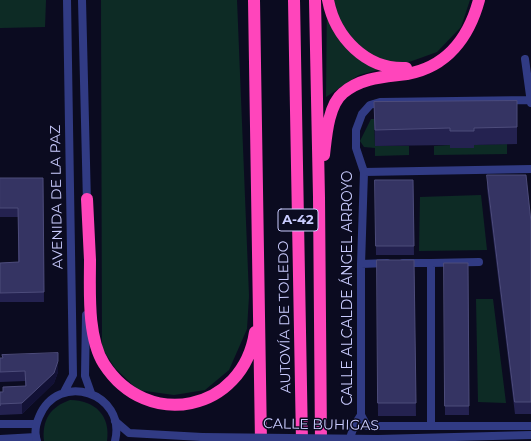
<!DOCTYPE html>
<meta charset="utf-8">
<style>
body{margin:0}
canvas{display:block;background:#0b0b20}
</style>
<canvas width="531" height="441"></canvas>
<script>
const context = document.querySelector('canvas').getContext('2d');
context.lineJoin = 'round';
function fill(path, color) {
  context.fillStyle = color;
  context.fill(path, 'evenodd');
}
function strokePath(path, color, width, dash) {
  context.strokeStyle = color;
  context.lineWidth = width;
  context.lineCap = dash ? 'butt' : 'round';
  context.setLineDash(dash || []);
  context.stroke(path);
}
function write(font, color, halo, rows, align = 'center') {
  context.font = font + ' Montserrat,sans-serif';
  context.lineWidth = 3;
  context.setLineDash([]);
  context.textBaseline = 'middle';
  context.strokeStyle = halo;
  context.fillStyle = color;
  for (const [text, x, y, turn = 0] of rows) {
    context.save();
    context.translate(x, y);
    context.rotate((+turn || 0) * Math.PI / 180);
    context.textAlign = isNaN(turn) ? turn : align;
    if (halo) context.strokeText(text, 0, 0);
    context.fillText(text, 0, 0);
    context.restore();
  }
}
fill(new Path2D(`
 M 0,0 L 46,0 L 45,27 L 0,28 Z
 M 101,0 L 237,0 L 249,296 L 247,329 L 229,370 L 205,390 L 174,395 L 138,390 L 115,368 L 102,348 Z
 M 327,0 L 470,0 L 461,27 L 437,52 L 412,61 L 359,75 L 326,97 Z
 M 371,119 L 374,119 L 375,146 L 409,146 L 409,155 L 375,156 L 375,148 L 364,147 L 360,141 Z
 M 507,144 L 507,154 L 434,155 L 434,146 L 450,145 L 450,148 L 474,148 L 474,145 Z
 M 481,195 L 487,250 L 419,251 L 420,197 Z
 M 476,299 L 493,299 L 506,403 L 478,402 Z
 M 70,400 C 95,400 111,416 107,441 L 44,441 C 42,420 50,407 70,400 Z`), '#0d2b25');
strokePath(new Path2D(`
 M 525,59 L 531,103
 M 364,172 L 531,169
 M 403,263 L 431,263 L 431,426
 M 431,263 L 479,262
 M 361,264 L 387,263
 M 361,415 L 367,426 L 531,426
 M 115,421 L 129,433 L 202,437
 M 0,424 L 36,424
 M 0,439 L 36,437
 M 378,439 L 531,435
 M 349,441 L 354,426 L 361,415 L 361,264 L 364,172 L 356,148 L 356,130 L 362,114 L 370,105 L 380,102 L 531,100`), '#313b84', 8);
strokePath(new Path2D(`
 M 82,0 L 87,203
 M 86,315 L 85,376 L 91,393
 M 64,392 L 73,375 L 67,0
 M 37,441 C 34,433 36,424 39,417 C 58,370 127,393 115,441`), '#313b84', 8);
strokePath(new Path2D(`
 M 254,0 L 261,441
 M 294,0 L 302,441
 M 315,0 L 319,197 L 321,441
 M 328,0 C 335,37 366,70 406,68
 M 324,155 C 326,138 328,105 343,93 C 362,77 385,77 407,74 C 447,67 469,37 479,0
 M 87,199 C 88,219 89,239 90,260 C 90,291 87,337 104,364 C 147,431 243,412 255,332`), '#ff45bb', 12);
strokePath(new Path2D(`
 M 202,437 L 378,439`), '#313b84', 8);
fill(new Path2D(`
 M 517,101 L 517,144 L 474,145 L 474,148 L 450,148 L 450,145 L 375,146 L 374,102 Z
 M 487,175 L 531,222 L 531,414 L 515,414 L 487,188 Z
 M 0,178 L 43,178 L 44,302 L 0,302 L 0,263 L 18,262 L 18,217 L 0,217 Z
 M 375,180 L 413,180 L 414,255 L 376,255 Z
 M 377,260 L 414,260 L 416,416 L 378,416 Z
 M 444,263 L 468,263 L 469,415 L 445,415 Z
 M 0,358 L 58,372 L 54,383 L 22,414 L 0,415 L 0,416 L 0,392 L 3,392 L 25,386 L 25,381 L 0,382 Z`), '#242250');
fill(new Path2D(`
 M 58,361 L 58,372 L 54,383 L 22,414 L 22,403 Z`), '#121135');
const building = new Path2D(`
 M 517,101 L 517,127 L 474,128 L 474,131 L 450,131 L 450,128 L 375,130 L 374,102 Z
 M 487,175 L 526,175 L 531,222 L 531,402 L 515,402 Z
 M 0,178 L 43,178 L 44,292 L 0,293 L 0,263 L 19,262 L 18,208 L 0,208 Z
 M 375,180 L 413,180 L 414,246 L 376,246 Z
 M 377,260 L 414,260 L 416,403 L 378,403 Z
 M 444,263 L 468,263 L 469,406 L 445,406 Z
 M 58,353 L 58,361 L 54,373 L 22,403 L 0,404 L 0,406 L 0,392 L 3,392 L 3,387 L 26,386 L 25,371 L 0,372 L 0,358 L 3,358 L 2,355 Z`);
fill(building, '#353463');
strokePath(building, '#4d4c7b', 1);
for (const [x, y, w] of [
 [298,220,40]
]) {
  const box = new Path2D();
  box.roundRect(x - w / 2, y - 11, w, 22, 3);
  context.fillStyle = '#0b0b20';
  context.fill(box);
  strokePath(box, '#caccff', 1);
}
write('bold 13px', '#caccff', null, [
 ["A-42",298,220]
]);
write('14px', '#caccff', '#0b0b20', [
 ["AVENIDA DE LA PAZ",57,197,-91],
 ["CALLE ALCALDE ÁNGEL ARROYO",348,288,-90],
 ["AUTOVÍA DE TOLEDO",285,317,-91],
 ["CALLE BUHIGAS",321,425,1]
]);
</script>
